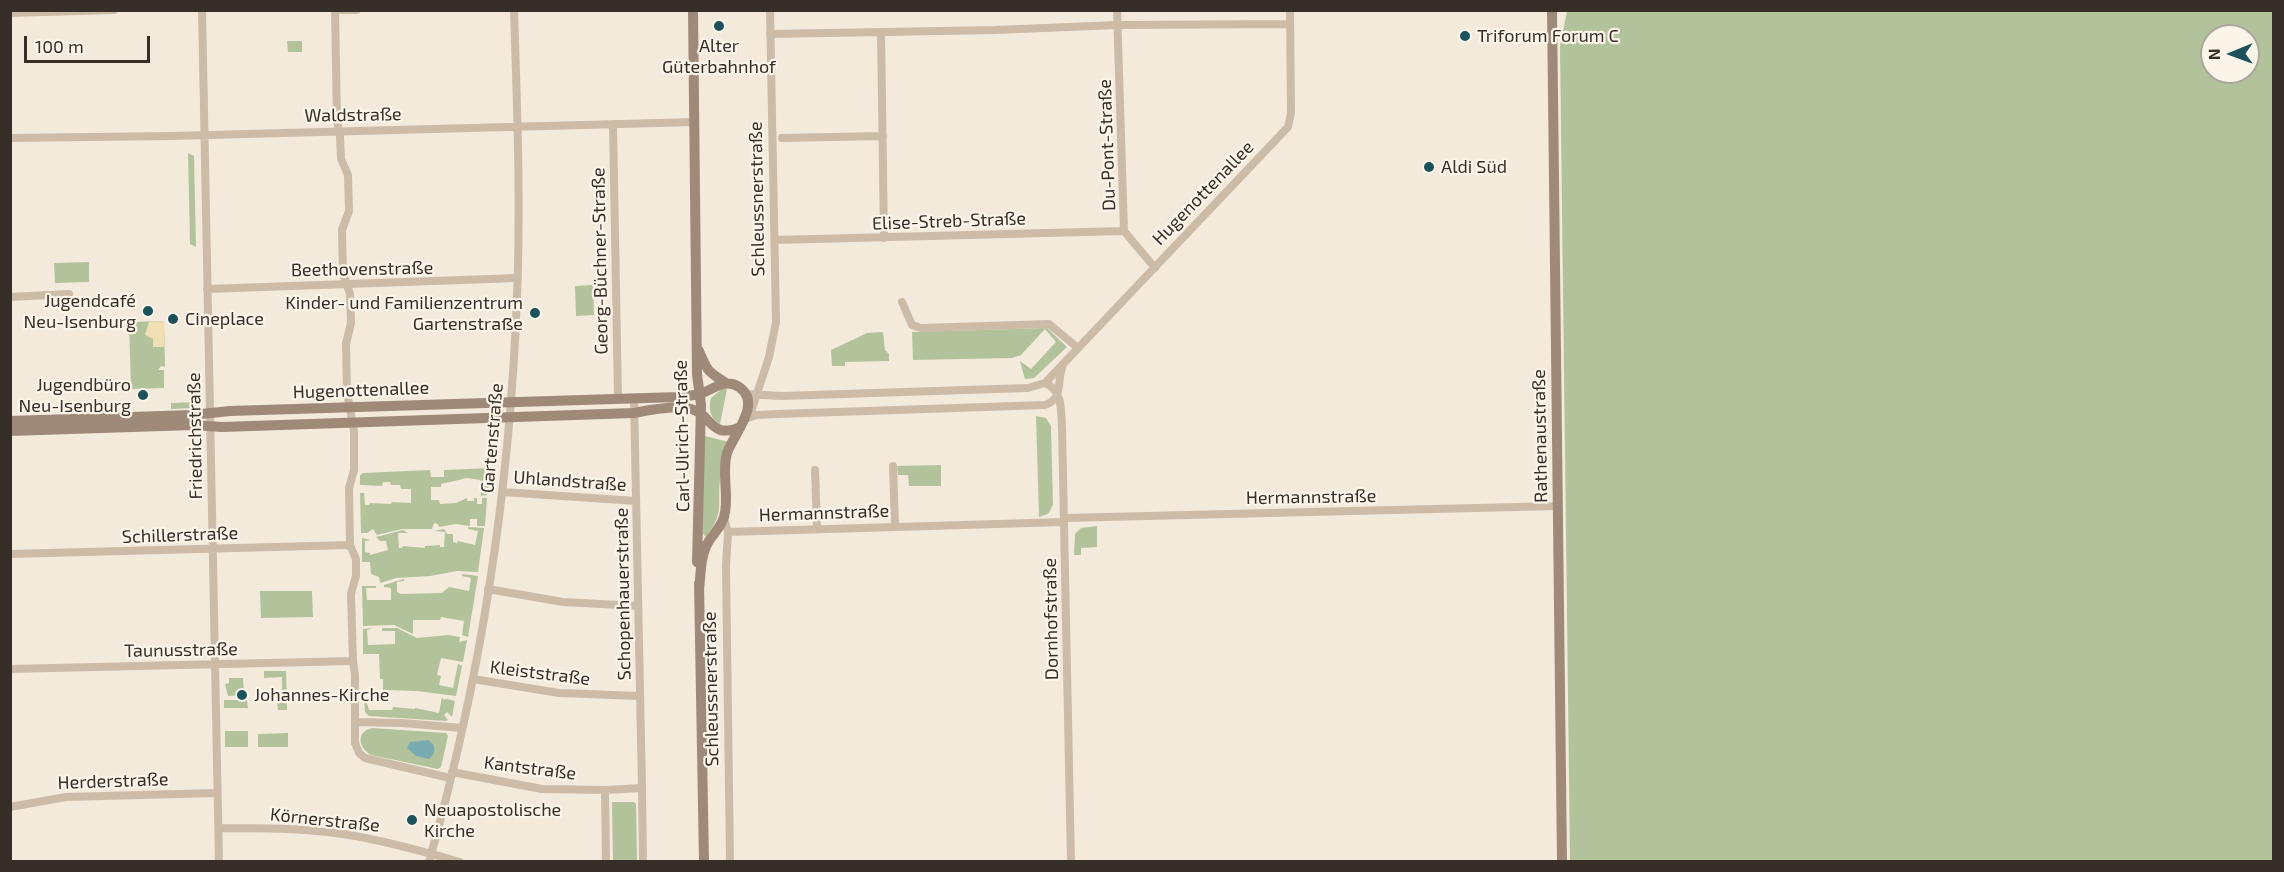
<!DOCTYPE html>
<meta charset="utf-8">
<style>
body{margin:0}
#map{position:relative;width:2284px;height:872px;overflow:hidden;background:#f3eadc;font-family:"Exo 2",sans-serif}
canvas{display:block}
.frame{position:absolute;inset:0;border:12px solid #382e28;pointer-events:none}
.north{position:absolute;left:2200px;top:24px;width:60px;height:60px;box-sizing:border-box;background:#faf4e9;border:2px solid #aca59c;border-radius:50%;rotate:269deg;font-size:16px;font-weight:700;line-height:24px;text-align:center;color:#382e28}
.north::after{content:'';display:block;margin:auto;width:21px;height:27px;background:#1c525b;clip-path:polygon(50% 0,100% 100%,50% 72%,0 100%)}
.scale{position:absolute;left:24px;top:36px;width:126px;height:27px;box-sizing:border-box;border:3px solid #382e28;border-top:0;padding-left:8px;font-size:18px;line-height:21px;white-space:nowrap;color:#382e28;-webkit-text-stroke:4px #faf4e9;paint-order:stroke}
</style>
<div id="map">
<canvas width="2284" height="872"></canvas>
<div class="frame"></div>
<div class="north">N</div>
<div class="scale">100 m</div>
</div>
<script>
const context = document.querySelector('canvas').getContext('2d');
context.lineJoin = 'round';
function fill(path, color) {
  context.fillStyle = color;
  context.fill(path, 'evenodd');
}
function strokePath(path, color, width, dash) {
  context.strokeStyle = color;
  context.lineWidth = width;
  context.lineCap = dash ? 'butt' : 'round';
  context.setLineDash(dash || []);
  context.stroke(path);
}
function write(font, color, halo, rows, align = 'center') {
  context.font = font + ' "Exo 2",sans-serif';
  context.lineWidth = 4.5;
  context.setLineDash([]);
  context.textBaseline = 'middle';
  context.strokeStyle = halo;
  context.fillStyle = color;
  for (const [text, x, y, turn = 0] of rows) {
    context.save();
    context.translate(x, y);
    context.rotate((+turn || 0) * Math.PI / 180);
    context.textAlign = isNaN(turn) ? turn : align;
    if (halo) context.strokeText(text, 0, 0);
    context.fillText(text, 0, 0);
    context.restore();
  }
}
fill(new Path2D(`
 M 1567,11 L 2273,11 L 2273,861 L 1570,861 L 1560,46 ZM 2212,36 L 2248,36 L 2248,72 L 2212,72 Z
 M 287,41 L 302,41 L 302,52 L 288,52 Z
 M 188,153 L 194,156 L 196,247 L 190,244 Z
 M 89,262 L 89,282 L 55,283 L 54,263 Z
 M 593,285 L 594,315 L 576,316 L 575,286 Z
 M 164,321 L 165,367 L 161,366 L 158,370 L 164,370 L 164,388 L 131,389 L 129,322 Z
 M 1047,328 L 1067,347 L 1034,378 L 1025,379 L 1020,361 L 1031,369 L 1056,342 L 1045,329 L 1021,355 L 1012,358 L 913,360 L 912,332 Z
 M 883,332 L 885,350 L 889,354 L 889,361 L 845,362 L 845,366 L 832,366 L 831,350 L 867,333 Z
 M 722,389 L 727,389 L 720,424 C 710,418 708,409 711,398 Z
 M 199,402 L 194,408 L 171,409 L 171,403 Z
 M 1036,416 L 1046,418 L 1051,426 L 1053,505 L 1048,514 L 1039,517 Z
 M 705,436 L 729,442 C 726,454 722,467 720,479 C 717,507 725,511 706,537 L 703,534 L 703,458 Z
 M 941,465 L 941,486 L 909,486 L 908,475 L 898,475 L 897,466 Z
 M 492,468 L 487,495 L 481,496 L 480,480 L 467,478 L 441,484 L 441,487 L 431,487 L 431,500 L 439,500 L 440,504 L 456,503 L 467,498 L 467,501 L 474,501 L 474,498 L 477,498 L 477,504 L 482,504 L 482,498 L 487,498 L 485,526 L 477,526 L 477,519 L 470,519 L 470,526 L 456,524 L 439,527 L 438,524 L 434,523 L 432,529 L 402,529 L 377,535 L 373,529 L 367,533 L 361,533 L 360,493 L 364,493 L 365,505 L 369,505 L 370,503 L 391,504 L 392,502 L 411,503 L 411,489 L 401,489 L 400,485 L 391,485 L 390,482 L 383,482 L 382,486 L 360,485 L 360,475 L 363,473 L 430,470 L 431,477 L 444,477 L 444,470 Z
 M 1097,526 L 1097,547 L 1081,548 L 1081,555 L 1074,555 L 1075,534 L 1081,528 Z
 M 468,527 L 484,528 L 478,572 L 457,571 L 430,576 L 396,578 L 380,583 L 379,577 L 371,574 L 370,562 L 362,562 L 362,538 L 371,540 L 365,541 L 365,552 L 370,553 L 370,555 L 388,550 L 386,541 L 380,541 L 376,537 L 403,530 L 408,533 L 398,533 L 399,548 L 402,548 L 403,546 L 425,548 L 425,546 L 440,545 L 440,547 L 444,547 L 445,532 L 434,531 L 444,529 L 447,534 L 453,534 L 453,542 L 457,543 L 458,541 L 475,545 L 478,531 L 468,529 Z
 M 462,574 L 478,576 L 468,637 L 462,635 L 464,621 L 441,617 L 440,620 L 413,620 L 413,634 L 394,625 L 363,626 L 362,586 L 376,586 L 376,588 L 366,588 L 367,600 L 391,600 L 391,588 L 384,587 L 384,585 L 404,579 L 404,581 L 397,582 L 397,592 L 401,594 L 442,593 L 449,587 L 469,591 L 471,578 L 462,576 Z
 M 260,591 L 312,591 L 313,617 L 261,618 Z
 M 373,628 L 367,630 L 368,645 L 395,644 L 395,631 L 382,631 L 382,628 L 397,628 L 417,638 L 448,635 L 460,637 L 459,642 L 467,640 L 463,662 L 441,658 L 437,675 L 441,676 L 439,685 L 453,688 L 458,664 L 462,666 L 456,696 L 417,691 L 383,690 L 383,679 L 380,679 L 379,654 L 363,654 L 363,629 Z
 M 264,671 L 286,671 L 287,710 L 278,710 L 277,701 L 282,701 L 282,677 L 264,678 Z
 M 229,678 L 243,678 L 244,695 L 228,696 L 225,684 L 229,683 Z
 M 442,697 L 444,700 L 447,699 L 455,701 L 452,717 L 447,712 L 444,715 L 448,720 L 446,721 L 369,716 L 365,712 L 364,700 L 366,700 L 369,710 L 392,710 L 393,707 L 415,709 L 415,708 L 439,713 Z
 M 224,700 L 247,700 L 248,708 L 224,708 Z
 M 372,728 L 446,733 L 448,736 L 441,767 L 438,769 L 371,755 C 359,748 355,732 372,728 Z
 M 225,731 L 248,731 L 248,747 L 225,747 Z
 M 288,733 L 288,747 L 258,747 L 258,734 Z
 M 612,802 L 634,802 L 636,804 L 637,861 L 613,861 Z`), '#b2c39b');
fill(new Path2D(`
 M 164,321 L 164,347 L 153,347 L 153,339 L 145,335 L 149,322 Z`), '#efdfb2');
fill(new Path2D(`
 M 428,740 L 433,744 C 436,749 434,755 429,759 L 416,756 L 407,748 L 410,742 Z`), '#7aaab1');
strokePath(new Path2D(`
 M 202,10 L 219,862
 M 335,10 L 337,120 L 340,137 L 341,159 L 348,175 L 349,211 L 342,230 L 343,273 L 350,294 L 351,323 L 346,344 L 347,393 L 354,431 L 354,470 L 349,488 L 350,545 L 356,559 L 356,576 L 351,594 L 353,661 L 355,675 L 355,743 L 359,753 L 365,758 L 450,778
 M 342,10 L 357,10
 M 1117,10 L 1124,231 L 1155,268
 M 10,13 L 114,10
 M 881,32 L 884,238
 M 770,34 L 995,30 L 1118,25 L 1290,24
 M 613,124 L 618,398
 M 10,138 L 172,136 L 695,122
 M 782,138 L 883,136
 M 775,240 L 1124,231
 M 207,289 L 518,278
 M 10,297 L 69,294
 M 902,302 L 912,325 L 921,328 L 1049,324 L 1078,348
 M 1045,383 C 1063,390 1061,412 1062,427 L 1071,862
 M 746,394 L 781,396 L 1028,388 L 1045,383 L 1288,127 L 1291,113 L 1290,10
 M 634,398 L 642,788
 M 750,415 L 769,357 L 776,322 L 770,10
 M 748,418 L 757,415 L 777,414 L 1045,405 C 1063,399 1057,383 1062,368
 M 893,466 L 895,526
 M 815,470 L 817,528
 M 502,492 L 636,501
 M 724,518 L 728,532 L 726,566 L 730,862
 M 1064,518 L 1558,506
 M 728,532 L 1064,522
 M 10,554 L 350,545
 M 488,589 L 563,602 L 638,606
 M 10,669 L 353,661
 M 473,679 L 559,693 L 640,696
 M 355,722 L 402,723 L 462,728
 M 452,772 L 542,789 L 605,790
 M 10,807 L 66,797 L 217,793
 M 219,828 C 261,828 302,828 343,834 C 383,840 422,851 460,862
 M 429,862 C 481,678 510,487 517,297 C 521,201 517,106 514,10
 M 606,862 L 605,790 L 642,788 L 643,862`), '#ccbba7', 8);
strokePath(new Path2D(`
 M 693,10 L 697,374 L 701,405 L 697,562
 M 1552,10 L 1562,862
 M 699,351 C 708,372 707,371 726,383
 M 10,421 L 192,415 L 230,411 L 678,397 C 685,395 693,396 700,394 C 714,389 725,378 739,387 C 763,403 733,435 727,453 C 721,474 730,497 724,517 C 721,527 714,533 709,541 C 700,555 701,574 699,590
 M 10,431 L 193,425 L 222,427 L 634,413 C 649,410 676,405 691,409 C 712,414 710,440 740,427
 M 699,583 L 704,862`), '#9f8a79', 10);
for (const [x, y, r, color] of [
 [719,26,6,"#1c525b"],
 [1465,36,6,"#1c525b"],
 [1429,167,6,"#1c525b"],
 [148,311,6,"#1c525b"],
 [535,313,6,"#1c525b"],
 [173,319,6,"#1c525b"],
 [143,395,6,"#1c525b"],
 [242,695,6,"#1c525b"],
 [412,820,6,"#1c525b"]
]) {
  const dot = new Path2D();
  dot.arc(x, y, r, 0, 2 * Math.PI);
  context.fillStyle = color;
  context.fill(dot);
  strokePath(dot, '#faf4e9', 2);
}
write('18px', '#382e28', '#faf4e9', [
 ["Triforum Forum C",1477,36],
 ["Alter",719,46,"center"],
 ["Güterbahnhof",719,67,"center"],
 ["Aldi Süd",1441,167],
 ["Jugendcafé",136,301,"right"],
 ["Neu-Isenburg",136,322,"right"],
 ["Kinder- und Familienzentrum",523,303,"right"],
 ["Gartenstraße",523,324,"right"],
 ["Cineplace",185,319],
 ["Jugendbüro",131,385,"right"],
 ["Neu-Isenburg",131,406,"right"],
 ["Johannes-Kirche",254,695],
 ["Neuapostolische",424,810],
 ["Kirche",424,831]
], 'left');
write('18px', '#382e28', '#faf4e9', [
 ["Waldstraße",353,115,-1],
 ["Du-Pont-Straße",1107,145,-92],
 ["Hugenottenallee",1203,193,-46],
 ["Schleussnerstraße",757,199,-91],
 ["Elise-Streb-Straße",949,221,-2],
 ["Georg-Büchner-Straße",600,261,-91],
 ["Beethovenstraße",362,269,-1],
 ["Hugenottenallee",361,390,-2],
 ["Friedrichstraße",195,436,-91],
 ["Carl-Ulrich-Straße",682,436,-91],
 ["Rathenaustraße",1540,436,-91],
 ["Gartenstraße",492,438,-85],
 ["Uhlandstraße",570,481,4],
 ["Hermannstraße",1311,497,-1],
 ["Hermannstraße",824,513,-2],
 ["Schillerstraße",180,535,-2],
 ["Schopenhauerstraße",623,594,-91],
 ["Dornhofstraße",1051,619,-91],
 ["Taunusstraße",181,650,-1],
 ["Kleiststraße",540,673,7],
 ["Schleussnerstraße",711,689,-91],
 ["Kantstraße",530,768,7],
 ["Herderstraße",113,781,-2],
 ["Körnerstraße",325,820,6]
]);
</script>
